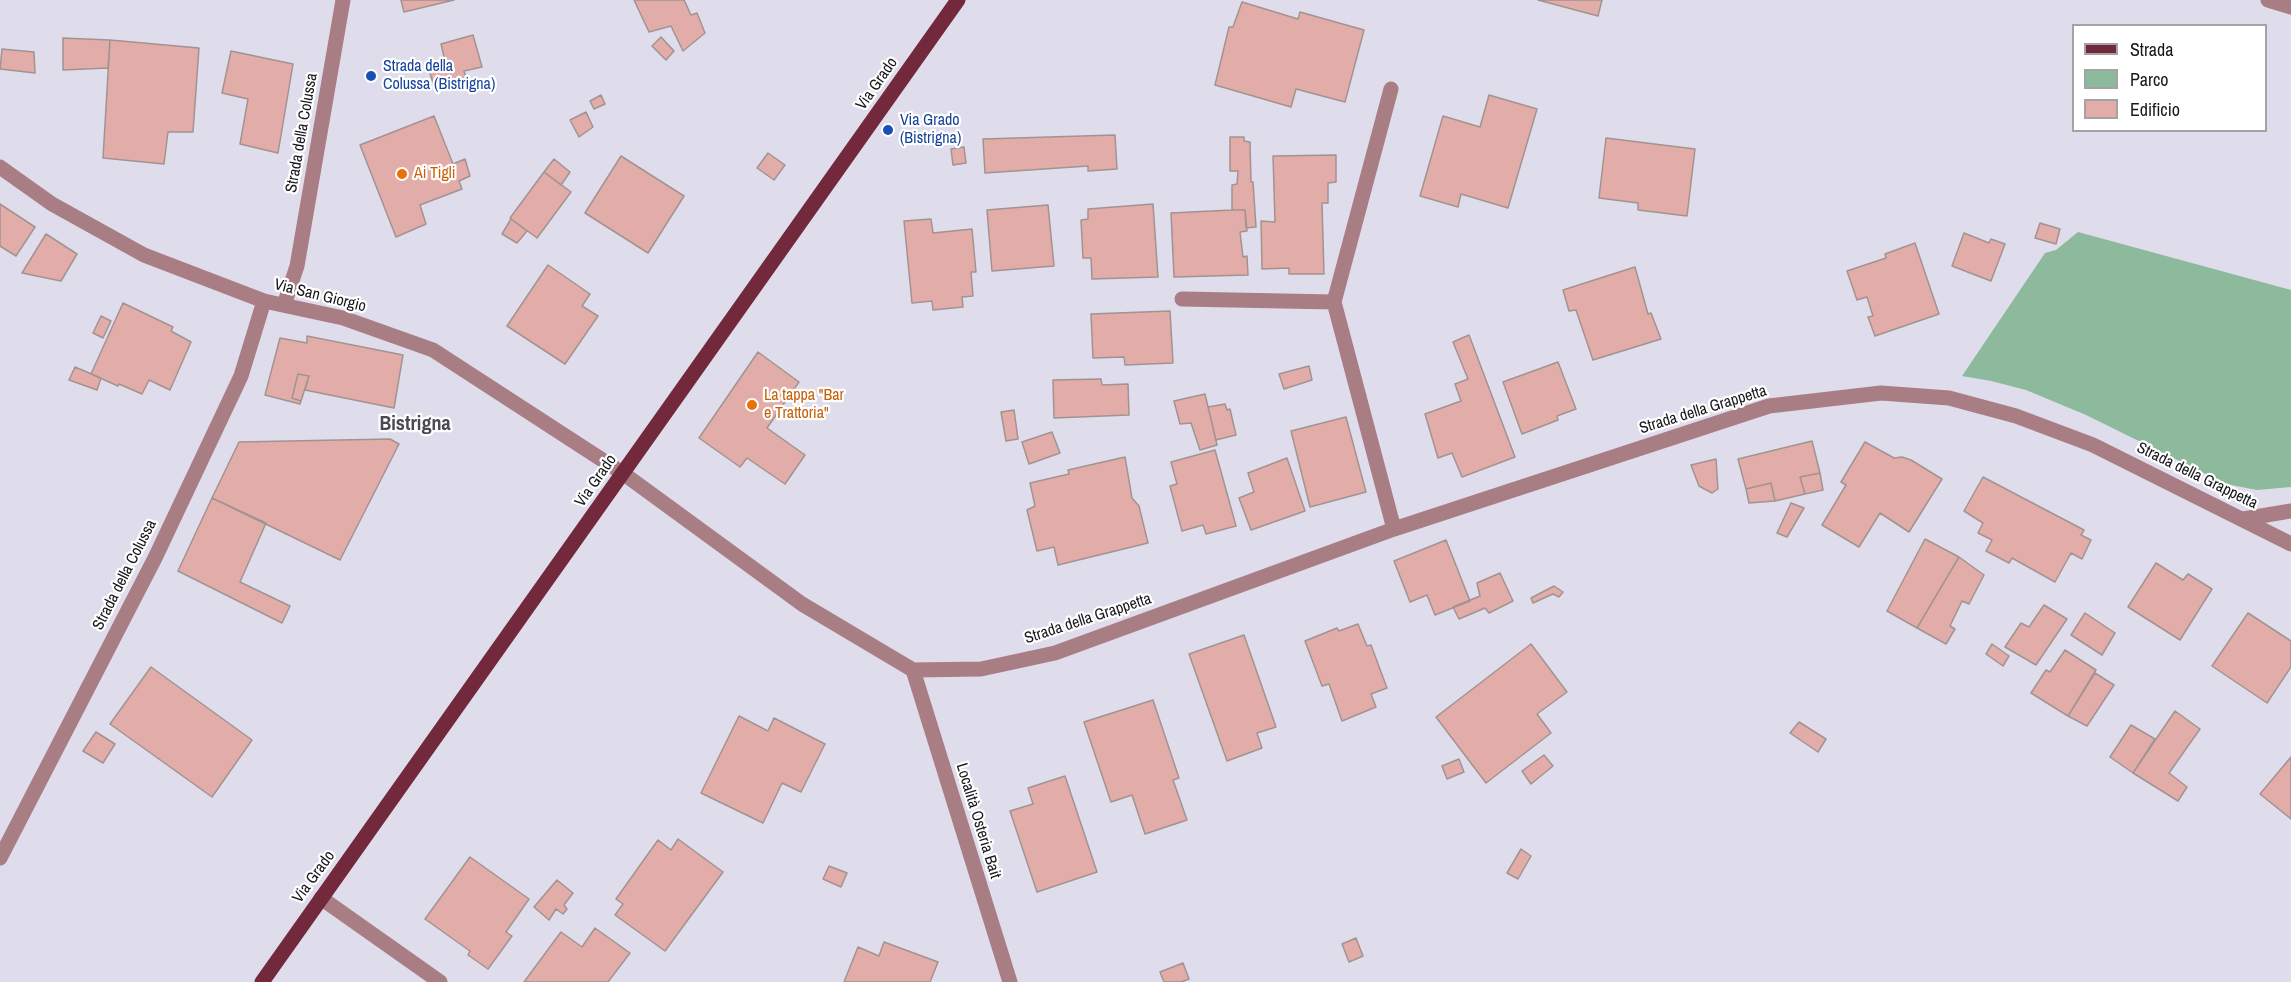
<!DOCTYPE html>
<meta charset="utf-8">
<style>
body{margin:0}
#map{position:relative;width:2291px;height:982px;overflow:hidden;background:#dfddeb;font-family:"Archivo Narrow",sans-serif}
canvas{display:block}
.legend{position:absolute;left:2072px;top:24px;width:195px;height:108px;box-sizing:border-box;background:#fff;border:2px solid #a3a2a4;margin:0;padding:8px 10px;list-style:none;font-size:18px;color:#18171c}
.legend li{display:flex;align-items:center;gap:12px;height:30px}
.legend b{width:30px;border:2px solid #a3a2a4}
</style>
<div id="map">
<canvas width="2291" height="982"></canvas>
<ul class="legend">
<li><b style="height:8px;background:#73293c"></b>Strada</li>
<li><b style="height:16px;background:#8db99c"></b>Parco</li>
<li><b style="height:16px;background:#e2aca9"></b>Edificio</li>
</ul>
</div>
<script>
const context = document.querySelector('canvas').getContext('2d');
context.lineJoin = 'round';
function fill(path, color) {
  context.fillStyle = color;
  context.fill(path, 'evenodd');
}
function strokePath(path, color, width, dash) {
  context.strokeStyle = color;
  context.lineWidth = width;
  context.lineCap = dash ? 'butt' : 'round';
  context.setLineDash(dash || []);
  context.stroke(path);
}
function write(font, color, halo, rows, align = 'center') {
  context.font = font + ' "Archivo Narrow",sans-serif';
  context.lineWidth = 4.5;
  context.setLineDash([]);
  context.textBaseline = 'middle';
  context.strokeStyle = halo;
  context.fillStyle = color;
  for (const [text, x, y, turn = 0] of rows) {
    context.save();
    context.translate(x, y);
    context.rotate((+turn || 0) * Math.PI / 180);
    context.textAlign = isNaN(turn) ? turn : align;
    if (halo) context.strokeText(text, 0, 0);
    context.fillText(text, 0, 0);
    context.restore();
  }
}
fill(new Path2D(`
 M 2078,232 L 2291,290 L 2291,487 L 2257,490 L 2226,484 L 2086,415 L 2026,390 L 1991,381 L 1962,376 L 2045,253 L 2056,250 Z`), '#8db99c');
const building = new Path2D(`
 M 401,0 L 454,0 L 404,12 Z
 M 634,0 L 684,0 L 691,15 L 697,13 L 705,33 L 683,51 L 671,26 L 649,32 Z
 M 1538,0 L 1602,0 L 1598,16 Z
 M 1242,2 L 1298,19 L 1300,12 L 1364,30 L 1345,102 L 1296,89 L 1291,107 L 1215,85 L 1229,27 L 1233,27 Z
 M 473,35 L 482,67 L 464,71 L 466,77 L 435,89 L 428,67 L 445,61 L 441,44 Z
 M 661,37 L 674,51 L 666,60 L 652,46 Z
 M 63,38 L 110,40 L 108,68 L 63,70 Z
 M 110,40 L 199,48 L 193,132 L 168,132 L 164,164 L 103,158 Z
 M 2,49 L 34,52 L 35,73 L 0,69 Z
 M 231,51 L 293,64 L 278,153 L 240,144 L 248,99 L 222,93 Z
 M 601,95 L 605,104 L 594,109 L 590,101 Z
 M 1489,95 L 1537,109 L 1508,208 L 1461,194 L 1458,207 L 1420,196 L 1443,116 L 1480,127 Z
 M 586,112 L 593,127 L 579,137 L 570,120 Z
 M 434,116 L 453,164 L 465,159 L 470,176 L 459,181 L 462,189 L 420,205 L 426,224 L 396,237 L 360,145 Z
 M 1115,135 L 1117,169 L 1088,171 L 1088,166 L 985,173 L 983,139 Z
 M 1230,137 L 1244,137 L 1244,141 L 1250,142 L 1251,182 L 1253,182 L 1256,227 L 1246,228 L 1245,210 L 1232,210 L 1232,185 L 1237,184 L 1238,171 L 1230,171 Z
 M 1606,138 L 1695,149 L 1687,216 L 1638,210 L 1638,203 L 1599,198 Z
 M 964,147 L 966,163 L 953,165 L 951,149 Z
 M 768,153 L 785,165 L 774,180 L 757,168 Z
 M 1336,155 L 1336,182 L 1328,183 L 1328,203 L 1322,203 L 1324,274 L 1289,274 L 1289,268 L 1262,269 L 1261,221 L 1275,222 L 1273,156 Z
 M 621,156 L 684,196 L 648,253 L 585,213 Z
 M 554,159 L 570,172 L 561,185 L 544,172 Z
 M 544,172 L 571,192 L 537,238 L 510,218 Z
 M 0,204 L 35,227 L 16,256 L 0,246 Z
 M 1153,204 L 1158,277 L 1092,279 L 1091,258 L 1083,258 L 1081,220 L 1088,219 L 1088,209 Z
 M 1048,205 L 1054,266 L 992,271 L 987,210 Z
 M 1232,210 L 1245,210 L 1247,231 L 1240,232 L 1243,257 L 1247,256 L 1248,275 L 1174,277 L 1171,213 Z
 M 511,219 L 527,231 L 517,243 L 502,234 Z
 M 931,219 L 933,233 L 972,229 L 976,272 L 971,272 L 973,296 L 962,297 L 963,307 L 933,310 L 932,301 L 912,303 L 904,221 Z
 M 2040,223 L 2060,229 L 2056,244 L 2035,238 Z
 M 1964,233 L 1989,243 L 1991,239 L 2005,244 L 1991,281 L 1952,266 Z
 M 46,234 L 77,254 L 61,281 L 22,273 Z
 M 1915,243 L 1939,314 L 1875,336 L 1868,317 L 1873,316 L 1867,297 L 1857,300 L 1847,271 L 1886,258 L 1885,254 Z
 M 548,265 L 590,294 L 582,306 L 598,316 L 565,364 L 507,326 Z
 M 1635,267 L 1648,314 L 1651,313 L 1661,339 L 1593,360 L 1576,310 L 1569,311 L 1563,290 Z
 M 123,303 L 173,327 L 171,331 L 191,342 L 170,390 L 149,380 L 142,394 L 119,384 L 118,386 L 91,374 Z
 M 1170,311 L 1173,363 L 1125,365 L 1124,357 L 1093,358 L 1091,314 Z
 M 101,316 L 111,321 L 103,338 L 93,333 Z
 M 1469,335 L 1515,457 L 1462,477 L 1452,453 L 1438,458 L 1425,414 L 1461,401 L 1455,384 L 1468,379 L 1453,342 Z
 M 307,336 L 403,355 L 394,408 L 305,390 L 309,376 L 298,374 L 292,398 L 301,401 L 300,404 L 265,395 L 280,338 L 307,343 Z
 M 758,352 L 799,382 L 767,428 L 805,455 L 785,484 L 747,458 L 740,467 L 699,438 Z
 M 1558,362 L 1576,409 L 1557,416 L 1558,420 L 1522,434 L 1503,382 Z
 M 1309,366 L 1312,380 L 1284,389 L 1279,374 Z
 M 75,367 L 101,378 L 97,390 L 69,380 Z
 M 298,374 L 309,376 L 301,401 L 292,398 Z
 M 1101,379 L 1102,385 L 1128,384 L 1129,415 L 1054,418 L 1053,380 Z
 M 1205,394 L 1217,445 L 1200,450 L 1191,423 L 1180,424 L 1174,401 Z
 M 1225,404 L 1227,410 L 1230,409 L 1236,435 L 1216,440 L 1208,407 Z
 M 1014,410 L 1018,439 L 1006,441 L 1001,412 Z
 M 1346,417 L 1366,492 L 1310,507 L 1291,431 Z
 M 1052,432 L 1060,453 L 1029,464 L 1022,442 Z
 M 390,439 L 399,444 L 340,560 L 212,498 L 239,442 Z
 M 1812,441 L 1820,473 L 1800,477 L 1805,494 L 1775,501 L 1771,483 L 1746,489 L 1738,459 Z
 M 1865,442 L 1894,458 L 1902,457 L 1911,460 L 1942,479 L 1909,532 L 1880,513 L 1859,547 L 1822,525 L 1846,485 L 1841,482 Z
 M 1215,450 L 1236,526 L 1206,534 L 1203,525 L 1182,531 L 1170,486 L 1177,484 L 1171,462 Z
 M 1125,457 L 1132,498 L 1139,506 L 1148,543 L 1058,565 L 1054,547 L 1037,551 L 1027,510 L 1035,506 L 1030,483 L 1069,474 L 1068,470 Z
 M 1287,458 L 1305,511 L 1251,530 L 1239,498 L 1254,492 L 1248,473 Z
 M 1716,459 L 1718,489 L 1712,493 L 1699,486 L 1691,465 Z
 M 1820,473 L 1823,490 L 1805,494 L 1800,477 Z
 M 1983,477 L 2084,530 L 2081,535 L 2091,540 L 2082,559 L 2071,553 L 2055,582 L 2012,558 L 2009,563 L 1986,551 L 1992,540 L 1978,533 L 1983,523 L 1964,511 Z
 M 1771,483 L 1775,501 L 1749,503 L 1746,489 Z
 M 212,498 L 266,523 L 240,582 L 290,606 L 282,623 L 178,571 Z
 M 1791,503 L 1804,508 L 1787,537 L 1777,533 Z
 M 1925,539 L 1959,557 L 1917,628 L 1887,611 Z
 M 1446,540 L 1470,601 L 1435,615 L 1427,595 L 1410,602 L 1394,561 Z
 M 1959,557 L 1984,575 L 1969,604 L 1962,601 L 1950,626 L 1955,629 L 1946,644 L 1917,628 Z
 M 2156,563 L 2183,580 L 2188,574 L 2212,589 L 2180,640 L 2128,607 Z
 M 1500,573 L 1513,601 L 1489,613 L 1485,608 L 1459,619 L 1453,607 L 1480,596 L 1477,583 Z
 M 1554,586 L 1563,592 L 1559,597 L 1553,594 L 1533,603 L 1531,598 Z
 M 2044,605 L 2067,619 L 2036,665 L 2005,647 L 2021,623 L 2029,627 Z
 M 2085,613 L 2115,633 L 2102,655 L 2071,635 Z
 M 2248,613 L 2291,641 L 2291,667 L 2267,703 L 2212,666 Z
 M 1358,624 L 1367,646 L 1371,645 L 1387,688 L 1371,694 L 1376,707 L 1342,721 L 1329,684 L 1322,686 L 1305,641 L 1337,628 L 1339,631 Z
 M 1244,635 L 1276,727 L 1257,733 L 1262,748 L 1227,761 L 1189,654 Z
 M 1531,644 L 1567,692 L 1537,714 L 1551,733 L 1486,783 L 1436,717 Z
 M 1992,644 L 2009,656 L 2003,666 L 1986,654 Z
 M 2065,650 L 2096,670 L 2068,716 L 2031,693 L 2046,670 L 2050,672 Z
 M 151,667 L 252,740 L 212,797 L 110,724 Z
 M 2095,673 L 2114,685 L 2087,726 L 2068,716 Z
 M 1153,700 L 1179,778 L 1173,780 L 1187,820 L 1145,834 L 1132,795 L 1111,802 L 1084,722 Z
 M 2175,711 L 2200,729 L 2169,773 L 2187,787 L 2178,801 L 2133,773 Z
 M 739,716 L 768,731 L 774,718 L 825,744 L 801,792 L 782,783 L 763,823 L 701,793 Z
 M 1799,722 L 1826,739 L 1818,752 L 1790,733 Z
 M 2131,725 L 2155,739 L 2133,773 L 2110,757 Z
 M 96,732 L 115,744 L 103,763 L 83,751 Z
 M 1544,755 L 1553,766 L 1531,784 L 1522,771 Z
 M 2291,757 L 2291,819 L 2260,794 Z
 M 1459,759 L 1464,772 L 1447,779 L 1442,766 Z
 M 1065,776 L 1097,872 L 1037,892 L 1010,811 L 1033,804 L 1028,788 Z
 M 678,839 L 723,872 L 665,951 L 615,915 L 623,904 L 616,899 L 658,840 L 671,850 Z
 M 1521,849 L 1531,856 L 1518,879 L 1507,873 Z
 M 470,857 L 529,899 L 506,932 L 512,936 L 488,969 L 468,955 L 470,951 L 425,919 Z
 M 829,866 L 847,873 L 841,887 L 823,879 Z
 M 557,880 L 573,893 L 564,905 L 567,909 L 563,914 L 556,909 L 549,920 L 534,907 Z
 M 595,928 L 630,953 L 608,982 L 524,982 L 561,932 L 582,947 Z
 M 1356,938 L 1363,956 L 1349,962 L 1342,944 Z
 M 884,942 L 938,962 L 930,982 L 844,982 L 858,947 L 879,956 Z
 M 1183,963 L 1189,979 L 1181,982 L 1164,982 L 1160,972 Z`);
fill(building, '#e2aca9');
strokePath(building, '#a29392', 1.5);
strokePath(new Path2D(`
 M 2268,0 L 2291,7
 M 1391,89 L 1334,302 L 1394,529
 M 0,167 L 52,204 L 144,255 L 264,301 L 343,318 L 433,350 L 624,474 L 802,604 L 913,670 L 981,669 L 1055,653 L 1394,529 L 1769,406 L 1881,393 L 1949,398 L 2016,416 L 2093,445 L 2291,544
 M 1182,299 L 1334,302
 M 284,305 L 297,266 L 343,0
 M 2243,519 L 2291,511
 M 913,670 L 1010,982
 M 0,858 L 155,558 L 241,376 L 264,301
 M 321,898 L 440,982`), '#a97d84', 15);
strokePath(new Path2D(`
 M 262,982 L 958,0`), '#73293c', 15);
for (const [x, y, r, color] of [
 [371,76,6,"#1a4fb4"],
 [888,130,6,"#1a4fb4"],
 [402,174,6,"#e8710a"],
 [752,405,6,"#e8710a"]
]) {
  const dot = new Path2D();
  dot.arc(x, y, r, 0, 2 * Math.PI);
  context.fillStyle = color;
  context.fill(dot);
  strokePath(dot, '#fff', 2);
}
write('16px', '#164399', '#fff', [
 ["Strada della",383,67],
 ["Colussa (Bistrigna)",383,85],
 ["Via Grado",900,121],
 ["(Bistrigna)",900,139]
], 'left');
write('16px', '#18171c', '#fff', [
 ["Via Grado",877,84,-55],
 ["Strada della Colussa",302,133,-80],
 ["Via San Giorgio",320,296,14],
 ["Strada della Grappetta",1703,410,-17],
 ["Strada della Grappetta",2197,476,26],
 ["Via Grado",596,481,-55],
 ["Strada della Colussa",125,575,-63],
 ["Strada della Grappetta",1088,619,-18],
 ["Località Osteria Bait",978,821,73],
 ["Via Grado",314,877,-54]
]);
write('16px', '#c56008', '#fff', [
 ["Ai Tigli",414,174],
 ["La tappa \"Bar",764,396],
 ["e Trattoria\"",764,414]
], 'left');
write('bold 20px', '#4b4a54', '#fff', [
 ["Bistrigna",415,425]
]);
</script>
